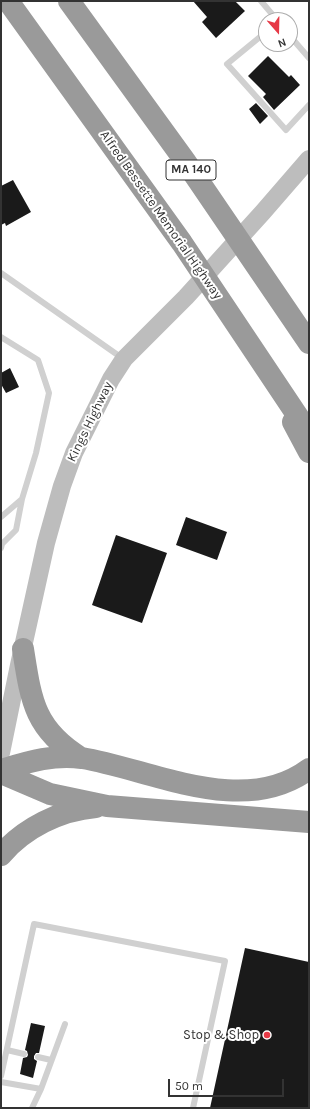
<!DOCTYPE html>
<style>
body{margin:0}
#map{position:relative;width:310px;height:1109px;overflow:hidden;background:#fff;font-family:Karla,sans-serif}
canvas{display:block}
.frame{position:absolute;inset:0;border:2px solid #333;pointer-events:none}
.north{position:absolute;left:258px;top:12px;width:40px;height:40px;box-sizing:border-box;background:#fff;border:1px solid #adadad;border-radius:50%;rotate:160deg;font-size:11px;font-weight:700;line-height:16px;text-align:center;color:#333}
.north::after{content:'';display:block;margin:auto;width:14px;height:18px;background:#e63946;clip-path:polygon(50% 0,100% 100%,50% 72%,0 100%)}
.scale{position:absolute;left:168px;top:1079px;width:116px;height:18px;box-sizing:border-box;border:2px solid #333;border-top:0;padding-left:5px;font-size:12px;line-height:14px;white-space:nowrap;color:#333;-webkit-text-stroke:3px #fff;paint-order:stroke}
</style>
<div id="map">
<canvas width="310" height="1109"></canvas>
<div class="frame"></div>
<div class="north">N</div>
<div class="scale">50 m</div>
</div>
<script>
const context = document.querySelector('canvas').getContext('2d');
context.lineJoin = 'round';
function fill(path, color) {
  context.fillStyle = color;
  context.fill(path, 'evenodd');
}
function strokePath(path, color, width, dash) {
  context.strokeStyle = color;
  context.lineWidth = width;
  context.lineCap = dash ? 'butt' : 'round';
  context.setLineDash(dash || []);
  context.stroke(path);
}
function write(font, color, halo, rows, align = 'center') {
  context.font = font + ' Karla,sans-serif';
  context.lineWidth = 4;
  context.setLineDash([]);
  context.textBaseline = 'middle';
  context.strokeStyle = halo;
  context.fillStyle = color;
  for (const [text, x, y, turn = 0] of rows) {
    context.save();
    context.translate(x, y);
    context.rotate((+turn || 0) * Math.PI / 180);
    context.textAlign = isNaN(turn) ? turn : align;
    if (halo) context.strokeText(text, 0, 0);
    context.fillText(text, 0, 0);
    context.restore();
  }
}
fill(new Path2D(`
 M 193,1 L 235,1 L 245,11 L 216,38 L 202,22 L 207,17 Z
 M 268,56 L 289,77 L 291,75 L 300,85 L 274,110 L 263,97 L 266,94 L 248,76 Z
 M 256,103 L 268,116 L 260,124 L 249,109 Z
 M 13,180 L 31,212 L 6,226 L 5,223 L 1,225 L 1,186 Z
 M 10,368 L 19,387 L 6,393 L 1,384 L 1,373 Z
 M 186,517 L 227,532 L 217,560 L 176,545 Z
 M 116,535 L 167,553 L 142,623 L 92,605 Z
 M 245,948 L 309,962 L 309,1108 L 210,1108 Z
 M 31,1023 L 45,1026 L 39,1053 L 36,1053 L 34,1056 L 34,1059 L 37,1061 L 33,1078 L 20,1074 L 23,1058 L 27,1057 L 28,1055 L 27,1051 L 25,1050 Z`), '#1a1a1a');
strokePath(new Path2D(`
 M 261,1 L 277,20
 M 266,32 L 227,64 L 286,130 L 309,105
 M 290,36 L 309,58
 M 1,273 L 122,358
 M 1,337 L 38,360 L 49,393 L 36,453 L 22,499 L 1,517
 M 1,548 L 2,544 L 16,530 L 22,499
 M 7,1050 L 24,1054
 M 38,1057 L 51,1060
 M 1,1076 L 34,924 L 225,961 L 193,1108
 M 1,1082 L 41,1089 L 32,1108
 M 41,1089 L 65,1024`), '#d0d0d0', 6);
strokePath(new Path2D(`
 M 1,753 L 19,665 L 46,543 L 62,486 L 74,453 L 111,379 L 124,359 L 186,297 L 263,212 L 309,159`), '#bdbdbd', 18);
strokePath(new Path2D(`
 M 8,1 L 182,243 L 309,433
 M 69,1 L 185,161 L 309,343
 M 293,422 L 309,452
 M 23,649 C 31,700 34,729 81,758
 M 1,770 C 28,762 53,754 82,758 C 153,770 243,818 309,769
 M 1,773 L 50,794 L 107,806 L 309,822
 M 1,855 C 24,828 60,810 96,807`), '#9a9a9a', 22);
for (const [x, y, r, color] of [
 [267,1035,4,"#e63946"]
]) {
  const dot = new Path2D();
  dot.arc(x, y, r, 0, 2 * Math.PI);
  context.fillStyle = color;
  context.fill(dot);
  strokePath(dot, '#fff', 1.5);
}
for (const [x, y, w] of [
 [191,170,50]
]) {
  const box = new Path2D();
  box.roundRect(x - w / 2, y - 10, w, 20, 3);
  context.fillStyle = '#fff';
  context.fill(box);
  strokePath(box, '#333', 1);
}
write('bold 12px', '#333', null, [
 ["MA 140",191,170]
]);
write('13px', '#333', '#fff', [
 ["Alfred Bessette Memorial Highway",161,215,55],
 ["Kings Highway",90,422,-64]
]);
write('13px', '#333', '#fff', [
 ["Stop & Shop",259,1035]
], 'right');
</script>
